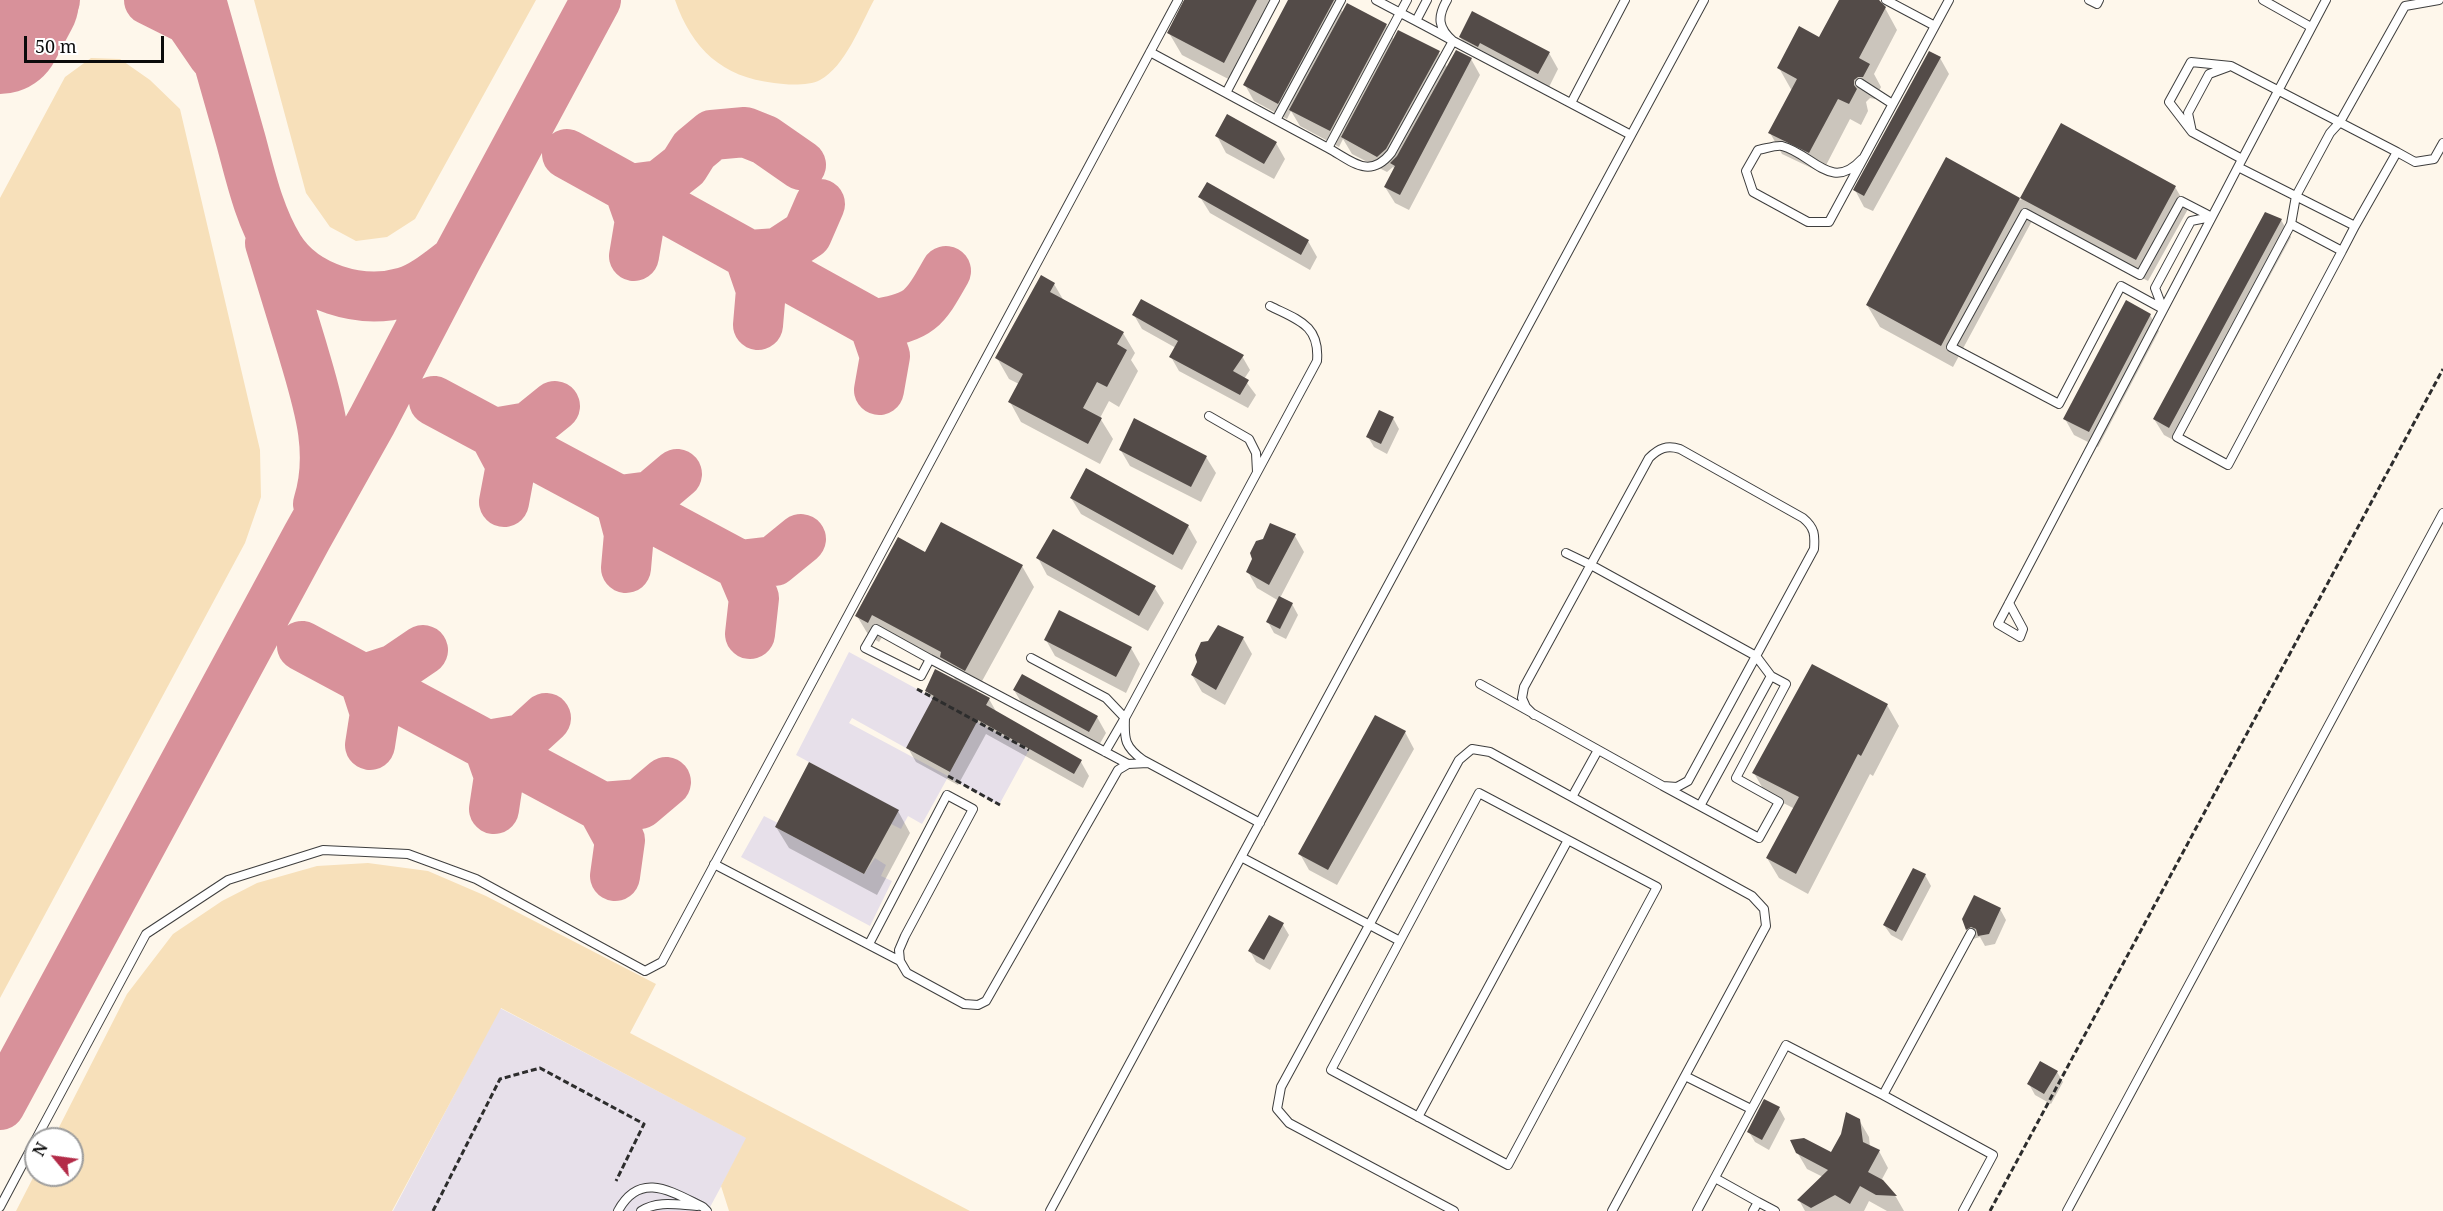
<!DOCTYPE html>
<style>
body{margin:0}
#map{position:relative;width:2443px;height:1211px;overflow:hidden;background:#fef7eb;font-family:"Noto Serif",serif}
canvas{display:block}
.north{position:absolute;left:24px;top:1127px;width:60px;height:60px;box-sizing:border-box;background:#fff;border:2px solid #9d9d9d;border-radius:50%;rotate:299deg;font-size:16px;font-weight:700;line-height:24px;text-align:center;color:#0b0b0b}
.north::after{content:'';display:block;margin:auto;width:21px;height:27px;background:#b32b48;clip-path:polygon(50% 0,100% 100%,50% 72%,0 100%)}
.scale{position:absolute;left:24px;top:36px;width:140px;height:27px;box-sizing:border-box;border:3px solid #0b0b0b;border-top:0;padding-left:8px;font-size:18px;line-height:21px;white-space:nowrap;color:#0b0b0b;-webkit-text-stroke:4px #fff;paint-order:stroke}
</style>
<div id="map">
<canvas width="2443" height="1211"></canvas>
<div class="north">N</div>
<div class="scale">50 m</div>
</div>
<script>
const context = document.querySelector('canvas').getContext('2d');
context.lineJoin = 'round';
function fill(path, color) {
  context.fillStyle = color;
  context.fill(path, 'evenodd');
}
function strokePath(path, color, width, dash) {
  context.strokeStyle = color;
  context.lineWidth = width;
  context.lineCap = dash ? 'butt' : 'round';
  context.setLineDash(dash || []);
  context.stroke(path);
}
fill(new Path2D(`
 M 849,652 L 1029,750 L 999,805 L 948,777 L 922,824 L 908,816 L 901,829 L 891,824 L 898,810 L 796,755 ZM 852,718 L 906,748 L 923,718 L 966,742 L 948,776 L 849,723 Z
 M 764,816 L 778,823 L 775,827 L 864,874 L 875,858 L 886,865 L 881,876 L 892,881 L 870,926 L 741,857 Z
 M 500,1008 L 747,1138 L 708,1211 L 393,1211 Z`), '#e7e0ea');
fill(new Path2D(`
 M 254,0 L 536,0 L 415,219 L 387,237 L 356,241 L 330,227 L 306,193 Z
 M 675,0 L 874,0 C 861,24 845,67 820,80 C 809,86 787,85 774,83 C 722,77 692,49 675,0 Z
 M 91,58 L 120,59 L 150,80 L 180,109 L 260,450 L 261,497 L 245,543 L 0,998 L 0,198 L 65,77 Z
 M 368,863 L 428,871 L 486,896 L 656,984 L 630,1033 L 970,1211 L 729,1211 L 721,1186 L 746,1138 L 501,1008 L 392,1211 L 16,1211 L 36,1172 L 36,1175 L 72,1175 L 72,1139 L 53,1139 L 127,994 L 173,934 L 222,901 L 257,883 L 317,866 Z`), '#f7e0ba');
fill(new Path2D(`
 M 1185,0 L 1280,0 L 1236,83 L 1182,55 L 1169,33 Z
 M 1290,0 L 1336,0 L 1343,13 L 1386,25 L 1394,40 L 1439,53 L 1447,67 L 1471,59 L 1480,75 L 1409,210 L 1395,203 L 1385,187 L 1395,169 L 1393,167 L 1387,172 L 1352,154 L 1343,139 L 1339,147 L 1300,126 L 1291,111 L 1287,119 L 1254,101 L 1245,85 Z
 M 1840,0 L 1876,0 L 1885,8 L 1897,30 L 1874,74 L 1881,87 L 1875,99 L 1870,98 L 1866,102 L 1868,111 L 1861,125 L 1850,119 L 1822,173 L 1782,154 L 1770,133 L 1792,91 L 1779,68 L 1820,39 Z
 M 1460,37 L 1549,53 L 1558,69 L 1548,89 L 1470,53 Z
 M 1930,53 L 1940,58 L 1949,74 L 1873,211 L 1864,207 L 1855,190 Z
 M 2061,125 L 2175,187 L 2188,209 L 2148,281 L 2033,219 L 1953,367 L 1880,327 L 1867,305 L 1947,159 L 2021,200 Z
 M 1217,136 L 1276,143 L 1285,159 L 1274,179 L 1226,153 Z
 M 1200,197 L 1308,241 L 1317,257 L 1310,270 L 1210,213 Z
 M 2265,214 L 2281,220 L 2291,237 L 2179,443 L 2164,435 L 2154,419 Z
 M 1054,284 L 1064,301 L 1123,333 L 1135,353 L 1131,360 L 1138,371 L 1119,407 L 1109,401 L 1100,418 L 1113,439 L 1100,464 L 1021,422 L 1010,402 L 1019,384 L 1009,379 L 997,358 Z
 M 1134,315 L 1242,356 L 1250,370 L 1244,379 L 1256,395 L 1248,408 L 1179,371 L 1171,357 L 1176,348 L 1142,329 Z
 M 2150,315 L 2159,331 L 2098,447 L 2074,435 L 2065,419 Z
 M 1393,418 L 1399,429 L 1387,454 L 1374,447 L 1368,437 Z
 M 1120,449 L 1206,457 L 1216,473 L 1201,502 L 1130,466 Z
 M 1071,498 L 1188,526 L 1197,542 L 1182,570 L 1081,514 Z
 M 1295,536 L 1304,552 L 1280,598 L 1292,604 L 1298,615 L 1286,639 L 1274,633 L 1268,622 L 1279,601 L 1257,588 L 1248,572 Z
 M 926,554 L 1022,566 L 1034,587 L 976,692 L 989,699 L 997,713 L 1081,762 L 1089,776 L 1083,788 L 986,734 L 958,785 L 916,762 L 908,748 L 933,701 L 927,691 L 956,681 L 949,669 L 884,634 L 879,642 L 869,636 L 857,616 Z
 M 1038,558 L 1154,587 L 1164,603 L 1148,631 L 1047,575 Z
 M 1243,638 L 1252,654 L 1225,705 L 1202,692 L 1192,675 L 1199,662 Z
 M 1046,640 L 1131,648 L 1140,664 L 1126,693 L 1055,656 Z
 M 1813,666 L 1887,705 L 1899,726 L 1873,776 L 1870,774 L 1808,894 L 1779,878 L 1767,858 L 1795,809 L 1766,794 L 1754,773 Z
 M 1014,690 L 1097,717 L 1106,733 L 1098,747 L 1024,707 Z
 M 1405,732 L 1414,749 L 1337,885 L 1309,870 L 1300,854 Z
 M 898,811 L 910,833 L 877,895 L 789,848 L 776,827 Z
 M 1925,875 L 1931,886 L 1902,941 L 1891,935 L 1884,925 Z
 M 2000,909 L 2006,920 L 1995,944 L 1985,946 L 1980,937 L 1973,939 L 1967,929 Z
 M 1269,917 L 1283,925 L 1289,935 L 1270,970 L 1256,962 L 1250,951 Z
 M 2057,1072 L 2063,1082 L 2051,1104 L 2035,1095 L 2029,1084 Z
 M 1779,1108 L 1785,1119 L 1769,1150 L 1755,1142 L 1749,1132 Z
 M 1859,1120 L 1869,1137 L 1870,1147 L 1879,1151 L 1888,1168 L 1881,1181 L 1896,1197 L 1904,1211 L 1887,1211 L 1869,1201 L 1864,1211 L 1805,1211 L 1799,1200 L 1823,1177 L 1807,1169 L 1797,1152 L 1831,1154 Z`), '#0003');
strokePath(new Path2D(`
 M 149,0 L 189,20 L 213,55
 M 201,0 C 214,47 228,94 241,141 C 251,178 259,215 279,248 C 304,288 361,305 405,292 C 424,286 440,272 456,260
 M 0,42 C 16,22 32,10 55,0
 M 567,154 L 874,324
 M 270,243 C 281,278 291,313 302,348 C 317,400 335,450 318,504
 M 634,256 L 640,220 L 629,189 L 660,185 L 684,166 L 694,150 L 712,135 L 745,132 L 765,140 L 801,165
 M 758,325 L 761,290 L 749,255 L 778,253 L 807,234 L 820,204
 M 879,390 L 885,356 L 874,324 C 920,317 924,310 946,271
 M 434,401 L 740,565
 M 504,502 L 511,465 L 494,433 L 529,427 L 555,406
 M 626,568 L 629,534 L 620,500 L 651,496 L 677,474
 M 750,634 L 754,598 L 740,565 L 774,561 L 801,539
 M 302,646 L 602,807
 M 370,745 L 375,713 L 364,679 L 395,669 L 423,650
 M 494,809 L 499,776 L 488,745 L 523,739 L 546,718
 M 615,876 L 620,840 L 602,807 L 640,804 L 666,782
 M 0,1105 L 307,537 L 372,421 L 456,260 L 596,0`), '#d8919a', 50);
strokePath(new Path2D(`
 M 0,32 L 17,0`), '#d8919a', 124);
fill(new Path2D(`
 M 1184,0 L 1257,0 L 1224,63 L 1167,33 Z
 M 1288,0 L 1334,0 L 1278,104 L 1243,85 Z
 M 1839,0 L 1879,0 L 1886,7 L 1859,58 L 1870,64 L 1863,77 L 1858,77 L 1854,80 L 1854,85 L 1857,89 L 1849,104 L 1838,99 L 1809,153 L 1768,133 L 1797,79 L 1777,68 L 1799,26 L 1819,37 Z
 M 1347,3 L 1387,24 L 1330,131 L 1289,110 Z
 M 1472,11 L 1550,52 L 1538,74 L 1480,43 L 1478,47 L 1459,37 Z
 M 1398,30 L 1440,51 L 1386,149 L 1377,157 L 1341,137 Z
 M 1456,50 L 1472,58 L 1400,195 L 1384,187 L 1395,166 L 1390,163 L 1397,156 Z
 M 1929,51 L 1941,57 L 1864,196 L 1853,190 Z
 M 1227,114 L 1277,142 L 1264,164 L 1215,136 Z
 M 2061,123 L 2176,186 L 2136,260 L 2020,198 Z
 M 1946,157 L 2020,198 L 1941,346 L 1866,305 Z
 M 1207,182 L 1309,240 L 1301,255 L 1198,197 Z
 M 2265,212 L 2282,219 L 2169,428 L 2153,419 Z
 M 1041,275 L 1055,283 L 1050,292 L 1124,332 L 1117,344 L 1127,350 L 1107,387 L 1097,382 L 1083,408 L 1102,418 L 1088,444 L 1008,402 L 1023,374 L 995,358 Z
 M 1141,299 L 1244,355 L 1233,371 L 1249,380 L 1240,395 L 1169,357 L 1178,341 L 1132,315 Z
 M 2126,300 L 2151,314 L 2089,432 L 2063,419 Z
 M 1379,410 L 1394,417 L 1381,444 L 1366,437 Z
 M 1134,418 L 1207,456 L 1191,487 L 1119,450 Z
 M 1086,468 L 1189,525 L 1173,555 L 1070,498 Z
 M 941,522 L 1023,565 L 965,671 L 940,657 L 941,652 L 872,615 L 868,623 L 855,616 L 898,537 L 925,552 Z
 M 1270,523 L 1296,534 L 1269,585 L 1246,572 L 1252,559 L 1250,553 L 1256,541 L 1263,539 Z
 M 1053,529 L 1156,586 L 1139,616 L 1036,558 Z
 M 1279,596 L 1293,603 L 1280,629 L 1266,622 Z
 M 1059,610 L 1132,647 L 1116,677 L 1044,640 Z
 M 1218,625 L 1244,637 L 1216,690 L 1191,675 L 1197,662 L 1195,655 L 1201,642 L 1208,641 Z
 M 1812,664 L 1888,704 L 1861,756 L 1858,754 L 1796,874 L 1766,858 L 1799,797 L 1752,773 Z
 M 935,669 L 990,698 L 986,705 L 1082,760 L 1074,774 L 978,720 L 950,772 L 906,748 L 934,696 L 925,691 Z
 M 1022,674 L 1098,716 L 1089,732 L 1013,690 Z
 M 1375,715 L 1406,731 L 1328,870 L 1298,854 Z
 M 809,762 L 899,810 L 864,874 L 775,827 Z
 M 1913,868 L 1926,874 L 1896,932 L 1883,925 Z
 M 1974,895 L 2001,908 L 1989,934 L 1978,936 L 1976,929 L 1971,927 L 1966,930 L 1962,919 Z
 M 1269,915 L 1284,923 L 1264,960 L 1248,951 Z
 M 2040,1061 L 2058,1071 L 2044,1094 L 2027,1084 Z
 M 1764,1099 L 1780,1107 L 1762,1140 L 1747,1132 Z
 M 1846,1112 L 1860,1119 L 1863,1142 L 1880,1150 L 1868,1172 L 1883,1180 L 1897,1196 L 1876,1195 L 1860,1186 L 1850,1204 L 1835,1195 L 1811,1208 L 1797,1200 L 1828,1170 L 1796,1153 L 1790,1140 L 1804,1138 L 1831,1152 L 1841,1134 Z`), '#534b48');
const service = new Path2D(`
 M 1376,0 C 1402,14 1428,27 1453,41 L 1391,153 C 1369,180 1352,161 1328,148 L 1400,13 L 1407,0
 M 1447,0 C 1437,17 1438,28 1453,41 L 1631,135
 M 1886,0 L 1935,26
 M 2089,0 L 2097,4 L 2099,0
 M 2263,0 L 2311,27
 M 2326,0 L 2238,167 L 2355,226 L 2397,152 L 2415,162 L 2434,159 L 2443,143
 M 1416,21 L 1427,0
 M 1150,52 L 1276,120
 M 2228,67 L 2209,74 L 2188,113 L 2192,132 L 2242,159
 M 1860,83 L 1891,103
 M 1226,93 L 1275,0
 M 1571,103 L 1625,0
 M 2192,132 L 2169,102 L 2191,62 L 2231,66 L 2397,152
 M 1328,148 L 1276,120 L 1341,0
 M 1862,159 C 1831,193 1813,154 1782,146 C 1775,145 1765,149 1758,150 L 1746,171 L 1753,192 L 1808,222 L 1829,222 L 1949,0
 M 2291,224 L 2342,251 L 2228,465 L 2177,437 L 2291,224 L 2296,196 L 2330,133 L 2340,122 L 2405,6 L 2439,0
 M 2342,251 L 2355,226
 M 2163,309 L 2121,286 L 2059,404 L 1951,347 L 2025,213 L 2140,275 L 2181,201 L 2212,217
 M 2163,309 L 2155,288 L 2191,221 L 2211,217
 M 1209,416 L 1249,439 L 1256,453 L 1257,472
 M 1566,553 L 1591,565 L 1756,656 L 1688,781 L 1677,787 L 1663,786 L 1700,806
 M 2009,603 L 2023,629 L 2020,637 L 1998,624 C 2078,472 2159,320 2238,167
 M 1031,658 L 1106,698 L 1125,718 L 1317,361 C 1320,325 1298,320 1270,306
 M 930,659 L 876,629 L 865,648 L 921,676 L 930,659 L 1128,764
 M 1480,684 L 1663,786
 M 1534,715 L 1526,707 L 1522,698 L 1524,687 L 1649,458 C 1659,448 1667,445 1680,449 L 1803,518 C 1815,528 1815,535 1814,549 L 1756,656 L 1771,676 L 1786,684 L 1736,778 L 1779,802 L 1759,838 L 1700,806 L 1771,676
 M 1125,718 C 1124,740 1125,747 1143,760 L 1260,823
 M 1105,752 L 1123,721
 M 1572,797 L 1598,750
 M 1241,857 L 1400,941
 M 714,864 L 900,961
 M 869,944 L 947,795 L 973,809 L 905,936 L 899,950 L 900,961 L 907,973 L 964,1004 L 978,1005 L 986,1001 L 1118,770 L 1128,764 L 1148,763
 M 1685,1076 L 1751,1109
 M 1418,1117 L 1568,840 L 1657,887 L 1508,1165 L 1331,1070 L 1479,793 L 1568,840
 M 36,1139 L 146,934 L 228,880 L 323,850 L 408,854 L 476,879 L 645,971 L 662,962 L 1178,0
 M 1715,1178 L 1758,1202 L 1753,1211
 M 1758,1202 L 1775,1211
 M 0,1207 L 36,1139
 M 618,1211 C 640,1170 672,1192 703,1207 L 707,1211
 M 641,1211 C 658,1200 678,1205 697,1206
 M 1050,1211 L 1704,0
 M 1454,1211 L 1289,1123 L 1277,1109 L 1281,1087 L 1459,760 L 1472,749 L 1490,752 L 1752,896 L 1764,909 L 1766,926 L 1612,1211
 M 1697,1211 L 1786,1045 L 1883,1095
 M 1963,1211 L 1993,1155 L 1883,1095 L 1971,933
 M 2067,1211 L 2443,513`);
strokePath(service, '#3e3e3e', 10);
strokePath(new Path2D(`
 M 917,689 L 1029,750
 M 948,776 L 1000,805
 M 433,1211 L 500,1079 L 540,1068 L 644,1124 L 616,1181
 M 1990,1211 L 2443,369`), '#2d2d2d', 3, [6, 3]);
strokePath(service, '#fff', 8);
</script>
